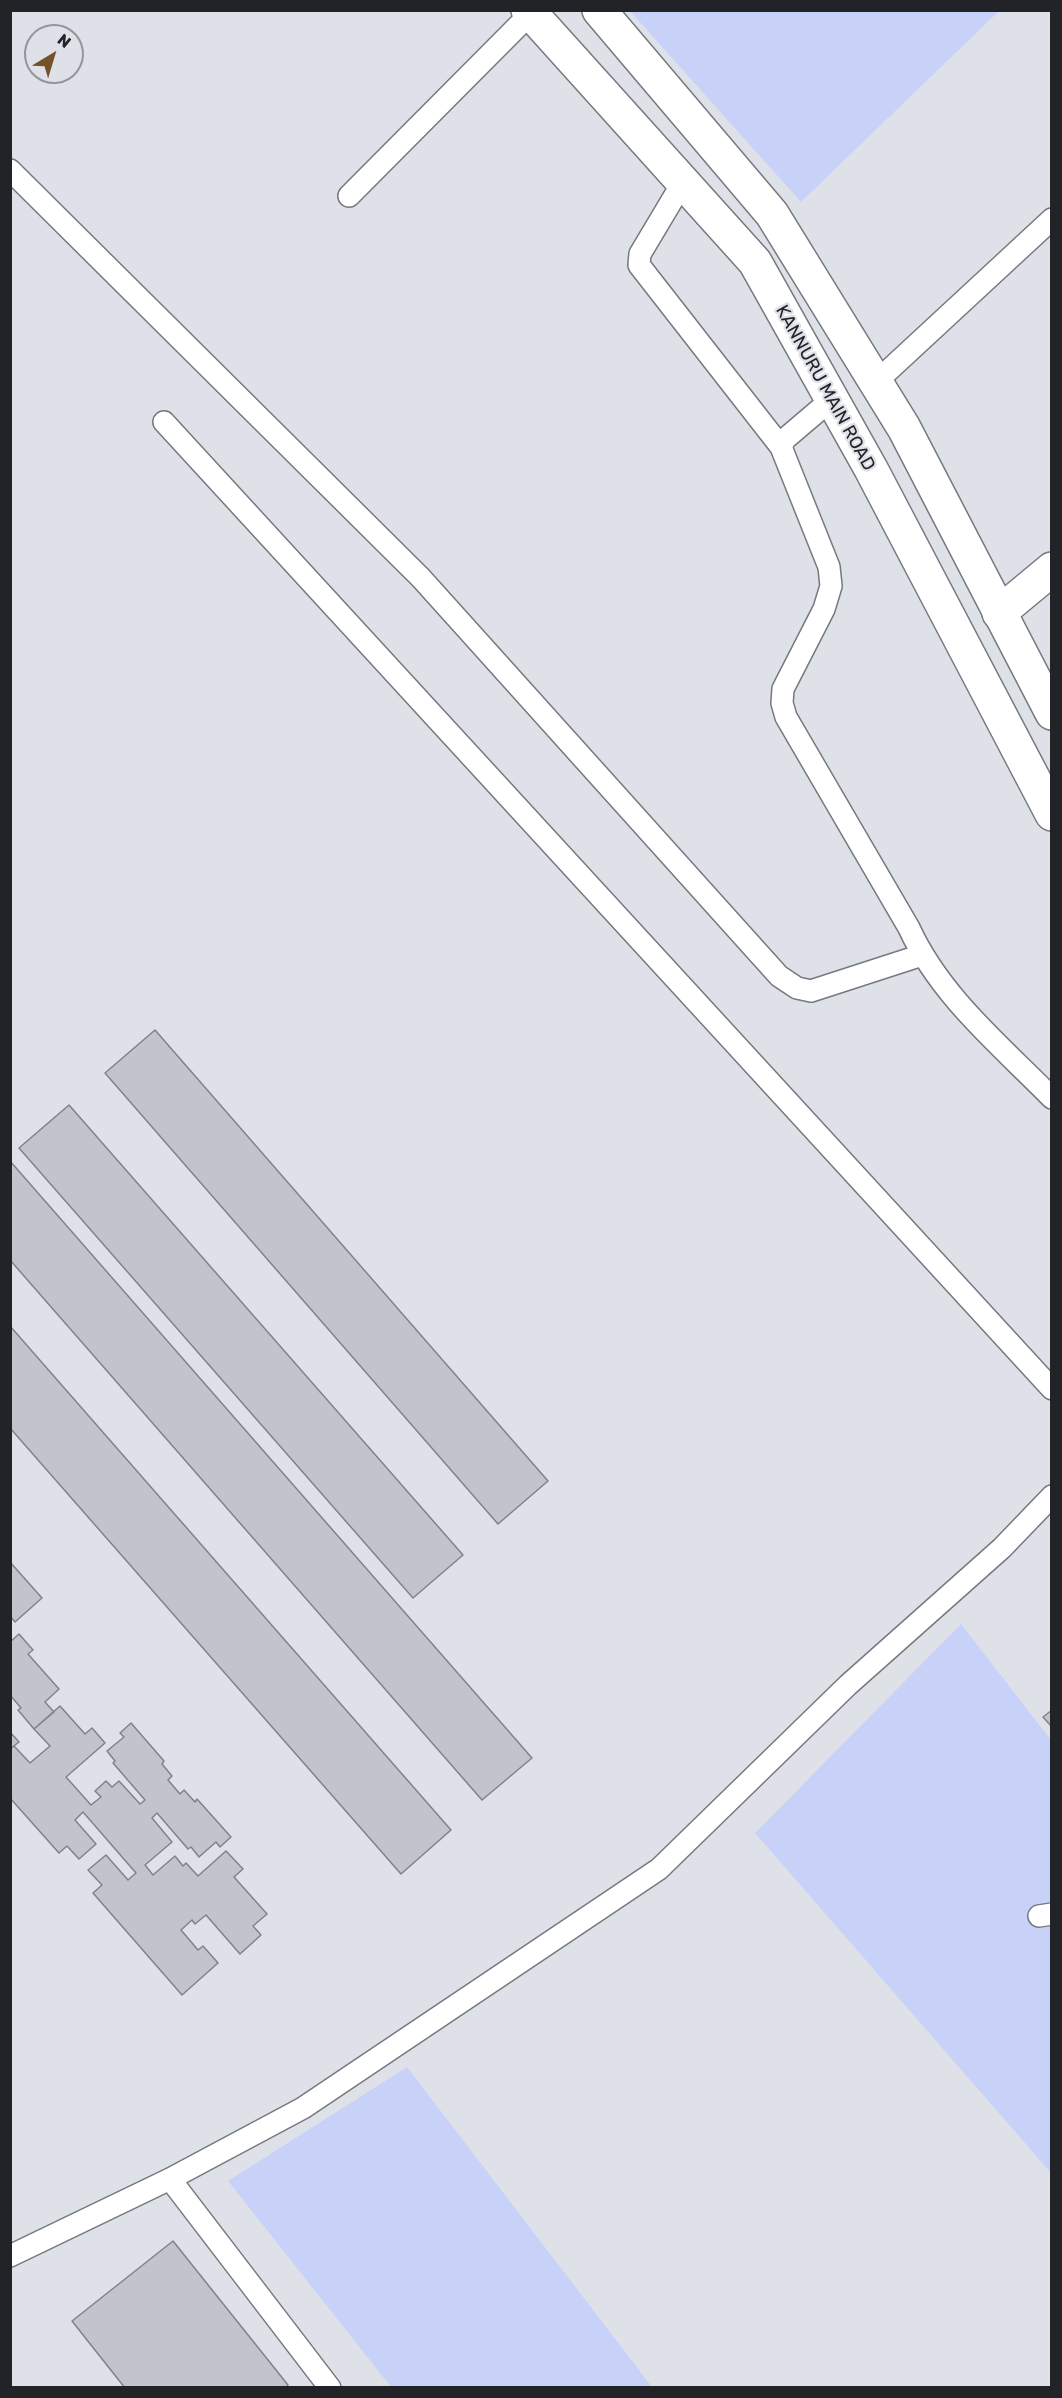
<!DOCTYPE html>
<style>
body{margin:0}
#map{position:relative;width:1062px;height:2398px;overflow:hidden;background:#dfe1e9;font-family:Rubik,sans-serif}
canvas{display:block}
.frame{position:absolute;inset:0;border:12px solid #222326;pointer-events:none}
.north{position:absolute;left:24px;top:24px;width:60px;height:60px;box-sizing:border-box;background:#dfe1e9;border:2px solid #93959b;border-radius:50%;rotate:38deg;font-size:16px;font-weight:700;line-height:24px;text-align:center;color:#222326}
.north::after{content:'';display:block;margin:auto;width:21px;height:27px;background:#76512b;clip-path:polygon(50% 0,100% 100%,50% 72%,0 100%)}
</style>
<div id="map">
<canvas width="1062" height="2398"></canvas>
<div class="frame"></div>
<div class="north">N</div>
</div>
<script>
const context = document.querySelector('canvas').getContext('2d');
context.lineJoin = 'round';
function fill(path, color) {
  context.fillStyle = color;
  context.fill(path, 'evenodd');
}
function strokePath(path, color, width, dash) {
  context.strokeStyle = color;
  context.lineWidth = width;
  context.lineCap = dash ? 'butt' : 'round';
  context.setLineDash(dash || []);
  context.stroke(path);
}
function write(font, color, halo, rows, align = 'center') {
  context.font = font + ' Rubik,sans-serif';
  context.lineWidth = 4.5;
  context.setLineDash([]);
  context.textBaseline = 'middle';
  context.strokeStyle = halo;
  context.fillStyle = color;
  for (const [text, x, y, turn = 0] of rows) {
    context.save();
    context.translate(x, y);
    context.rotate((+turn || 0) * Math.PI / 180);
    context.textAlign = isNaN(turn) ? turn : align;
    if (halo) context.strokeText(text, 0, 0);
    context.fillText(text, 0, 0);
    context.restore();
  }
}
fill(new Path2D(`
 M 630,11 L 999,11 L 801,202 Z
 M 961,1624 L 1051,1740 L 1051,2173 L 755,1833 Z
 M 407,2067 L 652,2387 L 391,2387 L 228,2181 Z`), '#c8d2f8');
const building = new Path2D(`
 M 155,1030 L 548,1481 L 498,1524 L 105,1073 Z
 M 69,1105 L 463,1555 L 413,1598 L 19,1148 Z
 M 10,1161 L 532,1758 L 482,1800 L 10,1260 Z
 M 10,1326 L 451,1830 L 401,1874 L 10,1428 Z
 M 10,1562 L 42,1598 L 15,1622 L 10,1616 Z
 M 19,1634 L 33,1650 L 28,1654 L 59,1689 L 45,1702 L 54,1712 L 34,1729 L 18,1710 L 21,1708 L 10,1695 L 10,1642 Z
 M 60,1706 L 85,1734 L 92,1728 L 105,1743 L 66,1777 L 91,1805 L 101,1797 L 95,1791 L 106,1781 L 112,1787 L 119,1781 L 140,1804 L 145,1800 L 113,1763 L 115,1761 L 107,1751 L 124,1737 L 120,1733 L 131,1723 L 164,1761 L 162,1764 L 172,1776 L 168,1780 L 180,1794 L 184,1790 L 195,1802 L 197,1799 L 231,1837 L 220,1847 L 216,1842 L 199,1857 L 191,1847 L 188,1849 L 157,1813 L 152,1818 L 172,1842 L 145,1865 L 153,1875 L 175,1856 L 183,1866 L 186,1863 L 198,1876 L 226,1851 L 243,1869 L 234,1877 L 267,1914 L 253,1926 L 261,1935 L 240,1954 L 206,1915 L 195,1924 L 192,1920 L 181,1930 L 198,1950 L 203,1946 L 218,1963 L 182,1995 L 93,1893 L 102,1885 L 88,1870 L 106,1855 L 128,1880 L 136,1873 L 83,1812 L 75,1820 L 96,1844 L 79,1859 L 67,1846 L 59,1853 L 10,1798 L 10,1749 L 14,1746 L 30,1763 L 50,1746 L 34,1729 Z
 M 1052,1710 L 1052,1727 L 1043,1717 Z
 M 10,1732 L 19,1742 L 10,1749 Z
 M 173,2241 L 288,2385 L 285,2388 L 125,2388 L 72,2321 Z`);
fill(building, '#c2c4cc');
strokePath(building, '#808289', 1.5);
const service = new Path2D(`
 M 10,170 L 421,578 L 779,976 L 797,988 L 811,991 L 922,955
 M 683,182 L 640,254 L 639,265 L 781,447
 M 349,196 L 531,13
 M 876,382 L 1052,219
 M 832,399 L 785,439 L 781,447 L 829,567 L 831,586 L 824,609 L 783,689 L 782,703 L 786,717 L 909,928 C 940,996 1000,1045 1052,1098
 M 164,422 L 1052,1389
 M 1039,1916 L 1052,1914
 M 170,2179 L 330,2388
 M 10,2256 L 170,2179 L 303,2108 L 659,1869 L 848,1685 L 1002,1548 L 1052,1496`);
const minor = new Path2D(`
 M 999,613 L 1052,569`);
const secondary = new Path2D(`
 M 528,10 L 755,262 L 871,469 L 1052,814
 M 599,10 L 772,214 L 904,428 L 1052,713`);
strokePath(service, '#76787f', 24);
strokePath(minor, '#76787f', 36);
strokePath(secondary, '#76787f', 36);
strokePath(service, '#fff', 21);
strokePath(minor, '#fff', 33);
strokePath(secondary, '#fff', 33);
write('18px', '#222326', '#dfe1e9', [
 ["KANNURU MAIN ROAD",825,388,61]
]);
</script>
